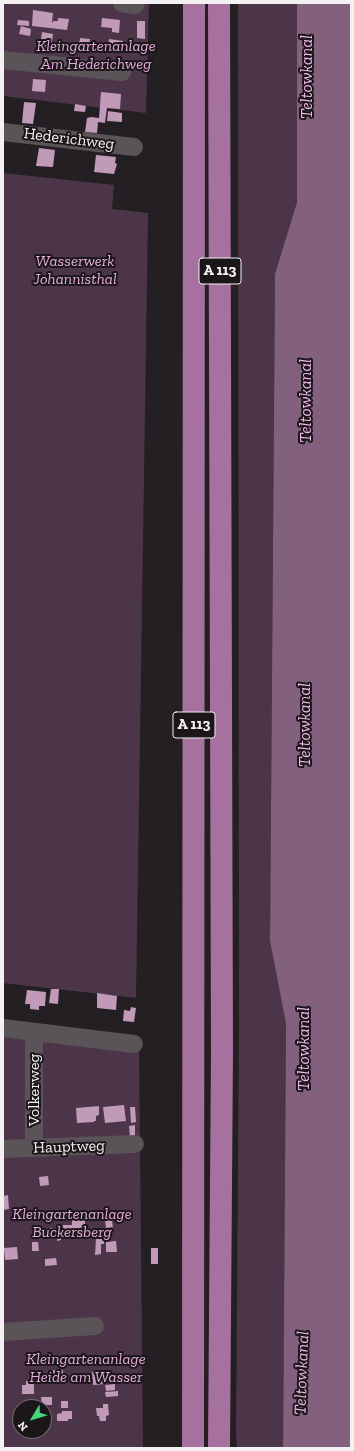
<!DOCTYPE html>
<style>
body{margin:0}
#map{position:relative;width:354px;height:1451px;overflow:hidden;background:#241f23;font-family:"Zilla Slab",serif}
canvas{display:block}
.frame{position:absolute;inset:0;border:4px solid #f4f1f3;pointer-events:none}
.north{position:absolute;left:12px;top:1399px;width:40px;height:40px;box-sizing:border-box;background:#1b161a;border:1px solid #726e71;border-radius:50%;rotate:232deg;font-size:11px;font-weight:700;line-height:16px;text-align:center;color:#f4f1f3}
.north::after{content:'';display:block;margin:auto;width:14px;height:18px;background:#42d77b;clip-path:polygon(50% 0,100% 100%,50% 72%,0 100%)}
</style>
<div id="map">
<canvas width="354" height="1451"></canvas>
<div class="frame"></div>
<div class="north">N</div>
</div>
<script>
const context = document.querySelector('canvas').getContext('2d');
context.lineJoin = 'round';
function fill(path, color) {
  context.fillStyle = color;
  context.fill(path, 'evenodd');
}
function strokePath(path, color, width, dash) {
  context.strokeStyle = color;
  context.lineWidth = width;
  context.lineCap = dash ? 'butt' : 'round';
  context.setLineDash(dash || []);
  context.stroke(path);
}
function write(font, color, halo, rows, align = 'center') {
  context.font = font + ' "Zilla Slab",serif';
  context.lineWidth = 4;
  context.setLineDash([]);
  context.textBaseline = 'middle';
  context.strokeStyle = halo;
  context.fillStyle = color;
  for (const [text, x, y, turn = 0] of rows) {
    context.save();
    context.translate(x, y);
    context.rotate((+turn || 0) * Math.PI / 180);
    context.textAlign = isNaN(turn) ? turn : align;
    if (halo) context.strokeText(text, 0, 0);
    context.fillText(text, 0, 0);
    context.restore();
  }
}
fill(new Path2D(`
 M 3,3 L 149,3 L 146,113 L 3,96 Z
 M 238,3 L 297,3 L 297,202 L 275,274 L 270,941 L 286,1024 L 283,1448 L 237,1448 L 236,1434 L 239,1030 Z
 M 3,173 L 114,185 L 112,209 L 148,213 L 136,998 L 3,983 Z
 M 3,1032 L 139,1046 L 143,1448 L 3,1448 ZM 20,1407 L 44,1407 L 44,1431 L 20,1431 Z`), '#4d3549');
fill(new Path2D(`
 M 297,3 L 351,3 L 351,1448 L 283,1448 L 286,1024 L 270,941 L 275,274 L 297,202 Z`), '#83607e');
fill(new Path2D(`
 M 33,10 L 53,13 L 52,22 L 53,23 L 53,21 L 58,21 L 58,18 L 69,19 L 67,30 L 32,26 Z
 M 102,18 L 120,20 L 119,33 L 112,32 L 112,28 L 101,27 Z
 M 18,20 L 29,21 L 29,26 L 17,25 Z
 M 137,21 L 145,21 L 145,39 L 137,38 Z
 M 21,26 L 31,29 L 30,36 L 19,34 Z
 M 42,32 L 53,34 L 51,49 L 40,47 Z
 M 80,38 L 90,39 L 89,46 L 79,45 Z
 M 109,39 L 123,41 L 122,51 L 108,50 Z
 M 33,79 L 46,80 L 45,92 L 32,91 Z
 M 101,92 L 121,94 L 120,109 L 107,108 L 105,123 L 98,122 L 97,133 L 85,132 L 87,118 L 91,117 L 99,118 Z
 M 24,102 L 36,103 L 33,124 L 22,123 Z
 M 75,104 L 86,106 L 85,112 L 74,111 Z
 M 108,111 L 122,113 L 122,122 L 107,121 Z
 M 39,148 L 55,150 L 53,167 L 36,166 Z
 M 96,155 L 116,157 L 115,163 L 117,164 L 114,174 L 94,172 Z
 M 51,989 L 59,989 L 58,1004 L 49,1003 Z
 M 27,990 L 46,992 L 45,1006 L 39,1006 L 39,1010 L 30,1009 L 30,1004 L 25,1004 Z
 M 97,993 L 117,996 L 116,1010 L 97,1008 Z
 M 131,1007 L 136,1008 L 134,1022 L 123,1021 L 124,1010 L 130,1011 Z
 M 124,1105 L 126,1121 L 105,1123 L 103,1107 Z
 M 99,1106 L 99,1115 L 96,1116 L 96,1121 L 94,1121 L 94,1122 L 77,1123 L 76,1108 Z
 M 130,1107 L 135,1107 L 136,1122 L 131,1123 Z
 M 135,1125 L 135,1137 L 130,1137 L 129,1126 Z
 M 48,1176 L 49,1185 L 40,1186 L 39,1177 Z
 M 8,1195 L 9,1209 L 3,1210 L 3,1196 Z
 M 119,1211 L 120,1220 L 112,1221 L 113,1227 L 106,1228 L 105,1220 L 103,1220 L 102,1215 L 106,1215 L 106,1212 Z
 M 81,1214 L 81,1218 L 85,1218 L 85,1227 L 74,1229 L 74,1232 L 69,1232 L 70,1238 L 64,1238 L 63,1225 L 72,1225 L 72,1215 Z
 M 46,1228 L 56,1228 L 57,1232 L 61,1232 L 61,1240 L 57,1241 L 57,1233 L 46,1234 Z
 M 104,1238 L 104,1244 L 101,1244 L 101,1254 L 95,1255 L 96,1239 Z
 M 116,1241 L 117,1252 L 106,1252 L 106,1242 Z
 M 32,1242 L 38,1242 L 39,1251 L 32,1251 Z
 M 17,1247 L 18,1259 L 5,1260 L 4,1248 Z
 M 151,1248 L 158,1248 L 158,1264 L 151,1264 Z
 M 56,1258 L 57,1265 L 45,1266 L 45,1259 Z
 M 53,1370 L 63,1370 L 63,1377 L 60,1377 L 60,1382 L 54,1382 Z
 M 92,1372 L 100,1372 L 100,1374 L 105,1374 L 105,1384 L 93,1385 Z
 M 34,1380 L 34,1394 L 22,1394 L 22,1385 L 26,1385 L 26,1381 Z
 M 115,1384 L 115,1390 L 106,1391 L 105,1385 Z
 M 118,1391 L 118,1396 L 106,1397 L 105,1392 Z
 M 41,1397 L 52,1397 L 52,1405 L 42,1405 Z
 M 61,1401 L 68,1401 L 68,1408 L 61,1408 Z
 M 103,1404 L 108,1404 L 109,1415 L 106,1416 L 106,1421 L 100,1421 L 99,1416 L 97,1416 L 96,1408 L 103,1408 Z
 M 62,1411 L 72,1411 L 72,1419 L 68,1419 L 68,1421 L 57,1421 L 57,1414 L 62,1413 Z`), '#c19aba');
strokePath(new Path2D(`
 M 122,3 L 135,5
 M 3,60 L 122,72
 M 3,132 L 134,147
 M 3,1028 L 134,1044
 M 34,1032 L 34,1148
 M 3,1149 L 135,1144
 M 3,1332 L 95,1326`), '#5a5459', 18);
strokePath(new Path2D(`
 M 193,1448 L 194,3
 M 219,1448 L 222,1052 L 219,3`), '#a7719f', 22);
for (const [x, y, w] of [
 [220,271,42],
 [194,725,42]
]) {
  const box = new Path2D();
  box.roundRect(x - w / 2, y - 13, w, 26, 3);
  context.fillStyle = '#1b161a';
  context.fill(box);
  strokePath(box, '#f4f1f3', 1);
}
write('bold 15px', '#f4f1f3', null, [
 ["A 113",220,271],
 ["A 113",194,725]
]);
write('italic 16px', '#e6acdc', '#1b161a', [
 ["Kleingartenanlage",96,46],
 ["Am Hederichweg",96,64],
 ["Wasserwerk",75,261],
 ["Johannisthal",75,279],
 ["Kleingartenanlage",72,1214],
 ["Buckersberg",72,1232],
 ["Kleingartenanlage",86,1359],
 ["Heide am Wasser",86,1377]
]);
write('16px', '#f4f1f3', '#1b161a', [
 ["Hederichweg",69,139,7],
 ["Volkerweg",34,1090,-90],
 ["Hauptweg",69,1147,-2]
]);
write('italic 17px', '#f0b5e6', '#1b161a', [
 ["Teltowkanal",307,77,-90],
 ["Teltowkanal",306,401,-90],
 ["Teltowkanal",305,725,-90],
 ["Teltowkanal",304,1049,-90],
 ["Teltowkanal",302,1373,-88]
]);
</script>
